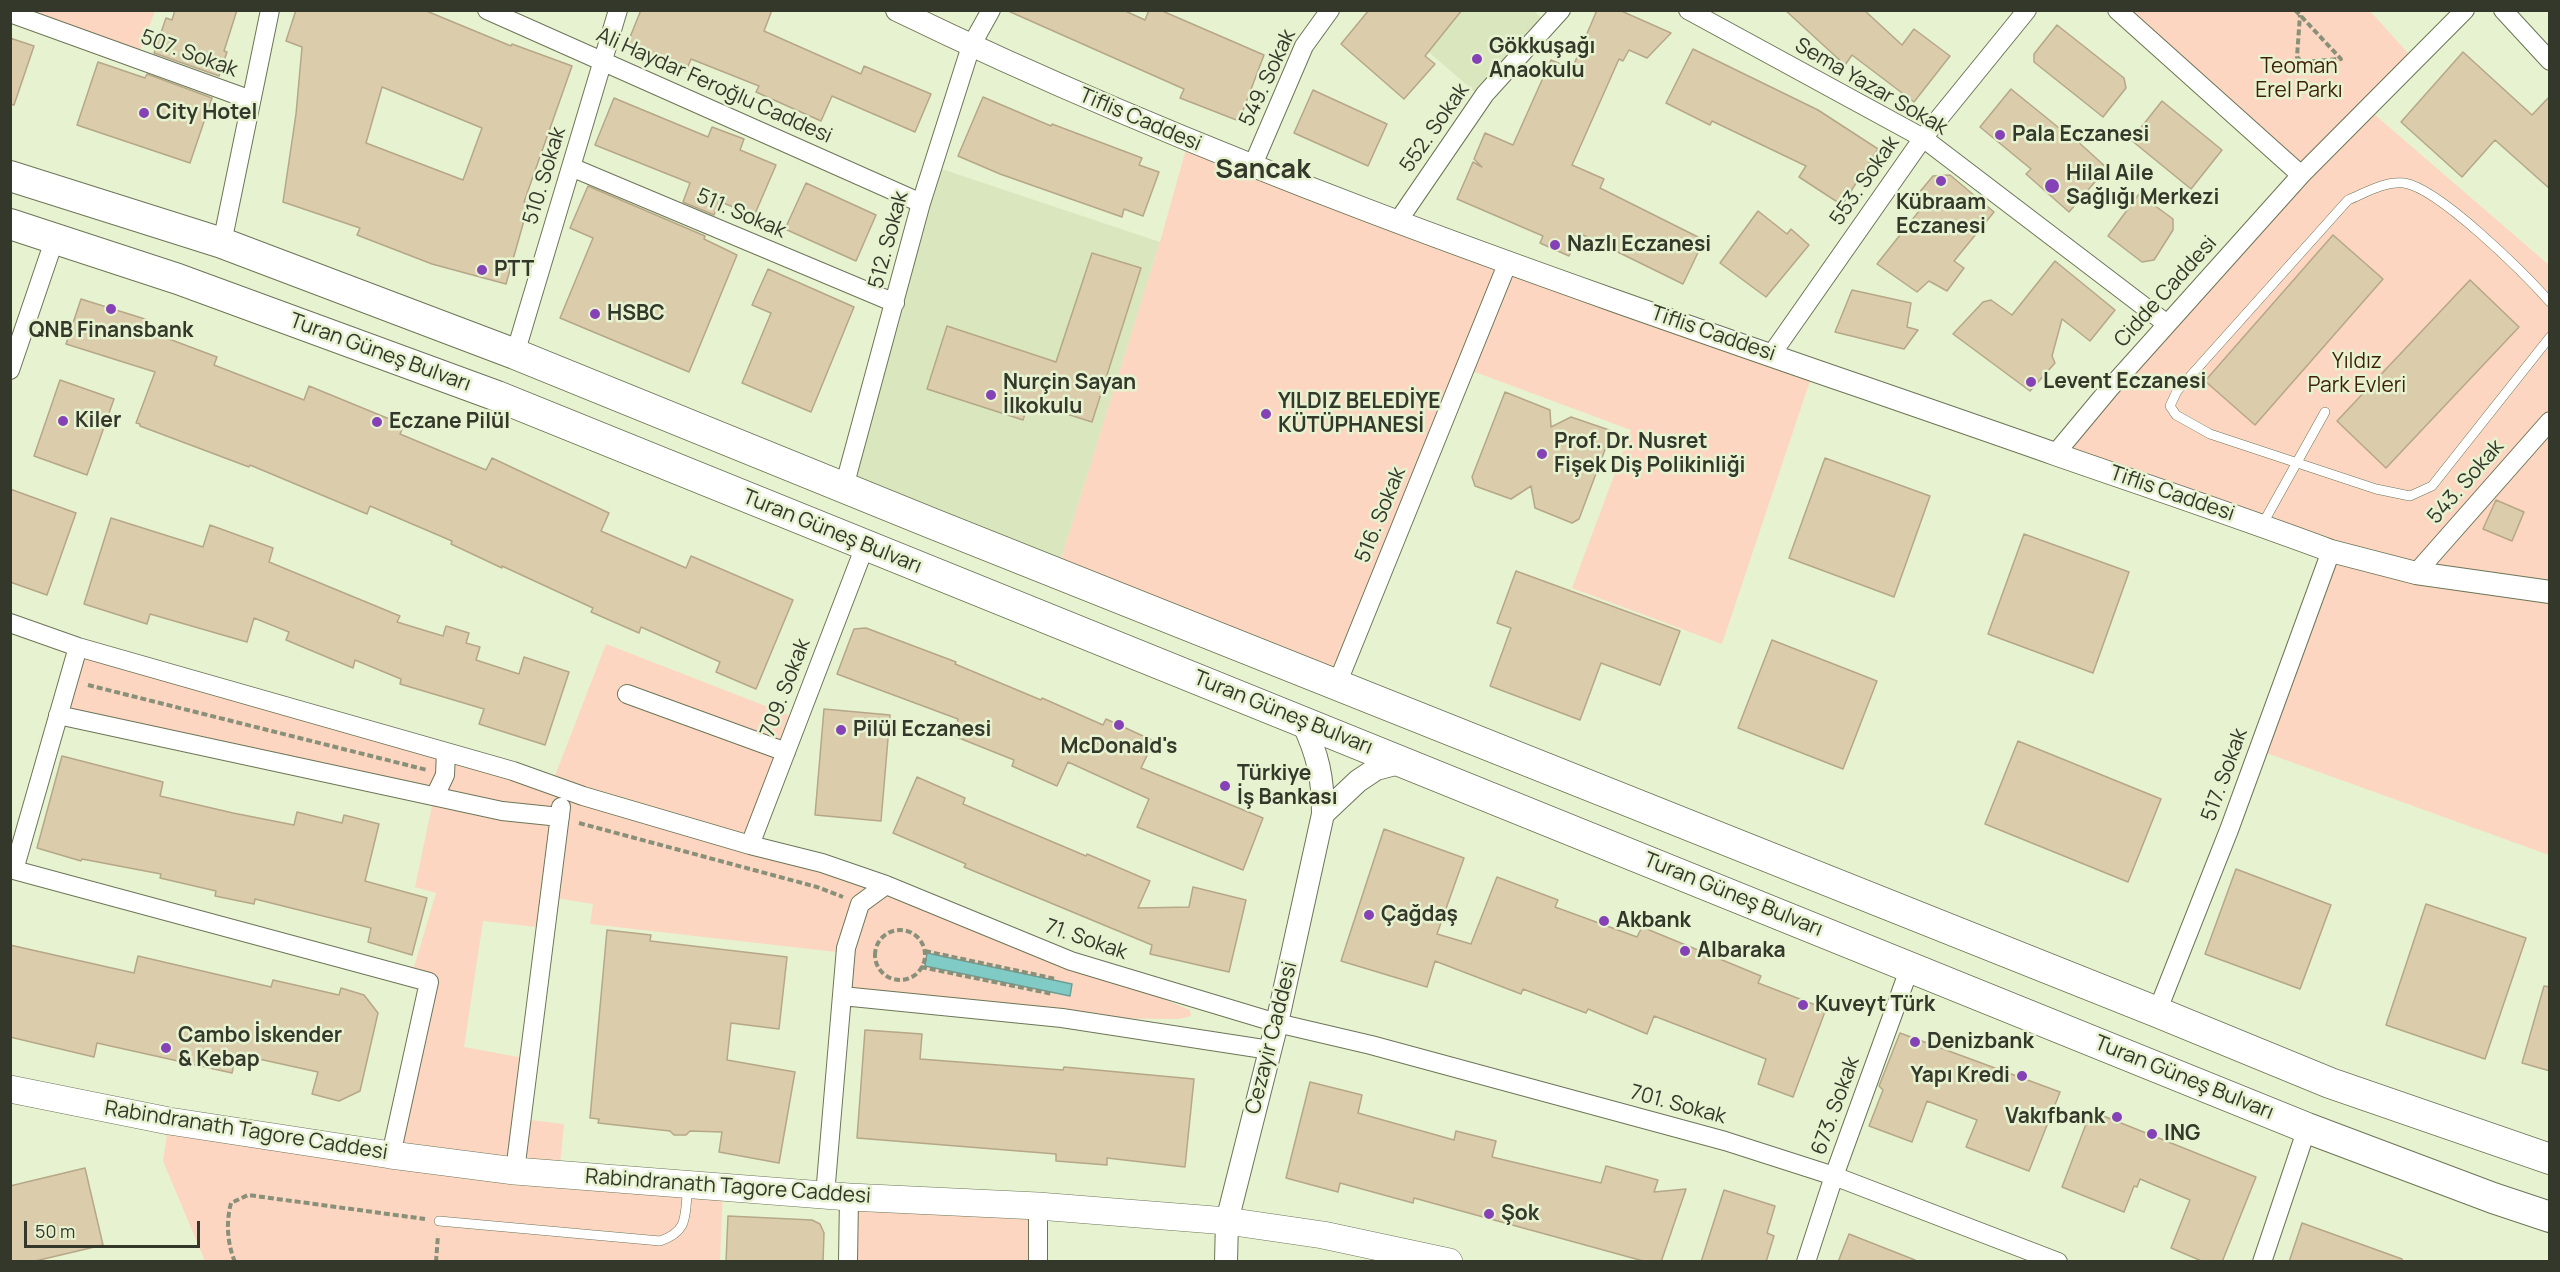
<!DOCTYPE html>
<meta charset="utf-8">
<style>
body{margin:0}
#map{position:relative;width:2560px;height:1272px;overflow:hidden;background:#e7f2d0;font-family:Manrope,sans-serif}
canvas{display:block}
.frame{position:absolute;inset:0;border:12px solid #34382b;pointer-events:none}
.scale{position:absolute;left:24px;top:1221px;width:176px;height:27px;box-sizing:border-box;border:3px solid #34382b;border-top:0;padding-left:8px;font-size:18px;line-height:21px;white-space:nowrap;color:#34382b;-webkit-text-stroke:4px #e7f2d0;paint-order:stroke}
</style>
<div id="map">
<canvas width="2560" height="1272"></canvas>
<div class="frame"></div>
<div class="scale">50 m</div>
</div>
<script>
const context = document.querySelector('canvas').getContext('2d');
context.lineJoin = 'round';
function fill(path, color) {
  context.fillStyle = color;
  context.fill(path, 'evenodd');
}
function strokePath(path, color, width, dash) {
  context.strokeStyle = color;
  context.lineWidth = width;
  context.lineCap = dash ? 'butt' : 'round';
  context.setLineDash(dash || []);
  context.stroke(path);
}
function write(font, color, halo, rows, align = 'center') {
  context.font = font + ' Manrope,sans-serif';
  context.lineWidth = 5;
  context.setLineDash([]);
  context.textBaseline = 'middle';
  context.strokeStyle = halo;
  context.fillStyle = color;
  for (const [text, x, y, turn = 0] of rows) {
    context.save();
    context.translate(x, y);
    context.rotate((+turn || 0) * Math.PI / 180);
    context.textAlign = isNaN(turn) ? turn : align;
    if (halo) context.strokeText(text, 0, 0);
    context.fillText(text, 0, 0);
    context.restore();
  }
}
fill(new Path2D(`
 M 1381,11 L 1534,11 L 1548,23 L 1482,98 Z
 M 933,166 L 1160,242 L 1057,572 L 844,487 Z`), '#dae7be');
fill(new Path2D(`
 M 10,11 L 155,11 L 137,58 Z
 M 2117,11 L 2370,11 L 2415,61 L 2367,108 L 2549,265 L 2549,855 L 2258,750 L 2331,551 L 2055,454 L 2301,175 Z
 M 1188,142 L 1814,369 L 1722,644 L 1572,588 L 1631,430 L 1464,368 L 1337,684 L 1057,572 L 1160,242 Z
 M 606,644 L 799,719 L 750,845 L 886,885 L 1190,1010 L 1191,1016 L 1179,1019 L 1062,1018 L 842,996 L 845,953 L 590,924 L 593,904 L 550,897 L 546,928 L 483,921 L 464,1047 L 529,1059 L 522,1119 L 564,1124 L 559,1175 L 723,1187 L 720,1261 L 205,1261 L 163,1161 L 169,1121 L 391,1155 L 429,983 L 411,977 L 436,893 L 415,887 L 434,796 L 58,715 L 78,647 L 551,786 Z
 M 849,1196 L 1038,1206 L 1038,1261 L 848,1262 Z`), '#fcd6c0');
const water = new Path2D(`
 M 927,953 L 1072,984 L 1070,996 L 925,966 Z`);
fill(water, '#81cbc7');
strokePath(water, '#6a9f98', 1.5);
const building = new Path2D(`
 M 175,10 L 237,10 L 224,51 L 227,52 L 219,76 L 154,53 L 166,18 L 172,20 Z
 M 296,10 L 424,10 L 511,46 L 512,44 L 572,66 L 524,202 L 529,203 L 506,284 L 432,264 L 357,235 L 360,228 L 283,202 L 296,114 L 302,47 L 286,41 ZM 382,87 L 482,128 L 463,180 L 366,143 Z
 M 641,10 L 772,10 L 764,31 L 861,74 L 864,66 L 931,94 L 915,132 L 832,96 L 821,121 L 756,92 L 759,86 L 691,59 L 686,71 L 626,47 Z
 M 1006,10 L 1123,10 L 1145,20 L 1149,10 L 1160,10 L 1264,55 L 1239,121 L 1180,98 L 1184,89 Z
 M 1369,10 L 1462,10 L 1425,56 L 1435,64 L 1404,99 L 1341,44 Z
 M 1597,10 L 1619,10 L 1671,33 L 1647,58 L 1629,50 L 1623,61 L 1619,59 L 1572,165 L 1604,179 L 1600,188 L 1704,240 L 1683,284 L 1579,233 L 1569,256 L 1540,243 L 1543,236 L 1457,199 L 1473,162 L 1482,167 L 1474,159 L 1485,133 L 1513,145 L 1551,60 L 1572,69 Z
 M 1785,10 L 1864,10 L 1902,45 L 1914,29 L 1950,56 L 1914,102 L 1852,55 L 1845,65 Z
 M 2057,25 L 2124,78 L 2126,88 L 2103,117 L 2034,62 L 2034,54 Z
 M 10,38 L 34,46 L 14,105 L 10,104 Z
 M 1693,49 L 1818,110 L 1878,149 L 1842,205 L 1799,177 L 1806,166 L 1712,121 L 1710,125 L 1666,103 Z
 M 2463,52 L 2532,115 L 2550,96 L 2550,189 L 2495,140 L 2462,177 L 2401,122 Z
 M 98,62 L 145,78 L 147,74 L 212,98 L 190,163 L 77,125 Z
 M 2011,89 L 2064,132 L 2065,130 L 2107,168 L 2069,212 L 2026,174 L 2031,169 L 1980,127 Z
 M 1313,90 L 1387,124 L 1368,166 L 1294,133 Z
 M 983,97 L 1051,126 L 1052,124 L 1142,158 L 1139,165 L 1159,172 L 1143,216 L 1124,209 L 1122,217 L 1000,174 L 958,156 Z
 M 614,98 L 708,137 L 712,127 L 744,139 L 740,150 L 776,165 L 754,216 L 719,201 L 714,215 L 683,202 L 690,183 L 595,145 Z
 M 2162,101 L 2222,150 L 2191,189 L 2131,140 Z
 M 1950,175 L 1994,212 L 1954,261 L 1964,268 L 1947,291 L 1929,281 L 1917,292 L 1877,264 L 1927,201 L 1918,194 L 1933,176 Z
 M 806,183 L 876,215 L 856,261 L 785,229 Z
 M 588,186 L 705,236 L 704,239 L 737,255 L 689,372 L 560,318 L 593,238 L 570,228 Z
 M 2139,194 L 2173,219 L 2173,230 L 2154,260 L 2142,262 L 2108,236 Z
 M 1758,211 L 1787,234 L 1791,229 L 1809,245 L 1766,297 L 1720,263 Z
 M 2333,235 L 2383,279 L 2255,425 L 2205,381 Z
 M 1092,253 L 1141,268 L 1092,422 L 1029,402 L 1023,420 L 927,389 L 947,326 L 1056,362 Z
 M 2055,261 L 2115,310 L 2090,341 L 2062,319 L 2052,356 L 2055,363 L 2030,391 L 1953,334 L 1983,302 L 1991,300 L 2012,315 Z
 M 768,269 L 854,307 L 811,412 L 742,383 L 771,313 L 752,305 Z
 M 2470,280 L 2519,327 L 2386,468 L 2337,421 Z
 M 1852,290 L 1911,303 L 1907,327 L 1918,330 L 1904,349 L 1835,332 Z
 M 81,299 L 148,320 L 145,330 L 217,357 L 214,365 L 304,400 L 309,386 L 404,425 L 400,434 L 486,470 L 492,458 L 609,513 L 601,531 L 686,568 L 691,556 L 793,600 L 756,689 L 716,672 L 720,662 L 641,627 L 639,633 L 591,612 L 593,608 L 502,566 L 502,568 L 451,544 L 452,541 L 370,506 L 367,514 L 250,465 L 249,467 L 140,426 L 140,424 L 136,423 L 155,372 L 66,344 Z
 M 60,380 L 114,399 L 87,475 L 34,456 Z
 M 1505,392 L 1550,410 L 1551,427 L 1571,417 L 1612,431 L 1579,519 L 1572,523 L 1535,508 L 1531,486 L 1511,499 L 1475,486 L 1472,477 Z
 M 1825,458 L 1930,496 L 1894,597 L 1789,558 Z
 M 10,489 L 76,513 L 47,595 L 10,582 Z
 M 2496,500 L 2524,512 L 2512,541 L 2483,529 Z
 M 111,518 L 203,547 L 210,525 L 273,548 L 269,562 L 400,616 L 397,622 L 443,636 L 446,626 L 469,633 L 466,643 L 480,647 L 476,660 L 519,674 L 524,657 L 569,672 L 545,745 L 479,724 L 484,709 L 400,684 L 401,679 L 355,660 L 353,668 L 286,640 L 289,632 L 254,618 L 247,642 L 150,614 L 147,624 L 84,604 Z
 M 2024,534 L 2129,572 L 2093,673 L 1988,634 Z
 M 1516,571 L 1680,631 L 1660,685 L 1601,663 L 1580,720 L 1490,686 L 1511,628 L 1497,623 Z
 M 866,628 L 956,662 L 955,664 L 1041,700 L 1042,698 L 1103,725 L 1106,719 L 1154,741 L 1141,768 L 1263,818 L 1243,870 L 1137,827 L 1149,799 L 1068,762 L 1057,786 L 1012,766 L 1014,760 L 954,736 L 958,719 L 837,674 L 854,629 Z
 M 1772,640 L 1877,681 L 1843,769 L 1738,728 Z
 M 824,709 L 890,715 L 881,821 L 815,815 Z
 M 2018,741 L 2161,799 L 2128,882 L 1985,824 Z
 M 62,756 L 163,782 L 160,796 L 233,813 L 294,825 L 297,812 L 342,823 L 344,815 L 379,824 L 365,881 L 427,898 L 412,955 L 368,942 L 371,928 L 255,899 L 254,904 L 215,896 L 216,891 L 160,878 L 161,874 L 82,859 L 81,861 L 37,848 Z
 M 917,777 L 965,798 L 963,804 L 1086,856 L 1087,854 L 1150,881 L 1138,908 L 1189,907 L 1193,887 L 1246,900 L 1229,972 L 1150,954 L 1152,945 L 964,867 L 966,864 L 893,833 Z
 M 1384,829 L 1464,858 L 1437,934 L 1471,944 L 1497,877 L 1558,900 L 1555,907 L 1637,937 L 1642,927 L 1761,976 L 1758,983 L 1826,1009 L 1793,1097 L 1758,1084 L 1766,1059 L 1654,1016 L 1647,1034 L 1588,1009 L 1586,1013 L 1523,989 L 1521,994 L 1435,961 L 1427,987 L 1341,961 Z
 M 2236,869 L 2331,905 L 2300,989 L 2205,954 Z
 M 2426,904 L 2526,938 L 2485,1059 L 2386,1025 Z
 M 607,930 L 651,935 L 650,941 L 787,957 L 779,1029 L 731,1023 L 727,1060 L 795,1072 L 779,1163 L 719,1152 L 722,1132 L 690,1131 L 686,1135 L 674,1135 L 670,1131 L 598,1123 L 599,1119 L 590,1118 Z
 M 10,945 L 134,973 L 138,956 L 271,987 L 273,980 L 339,995 L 341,988 L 364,995 L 378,1013 L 360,1091 L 339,1101 L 312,1094 L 318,1072 L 236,1054 L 232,1073 L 97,1043 L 94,1057 L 10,1037 Z
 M 2544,986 L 2550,987 L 2550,1071 L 2522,1063 Z
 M 865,1030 L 922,1034 L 920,1059 L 1063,1070 L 1064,1067 L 1194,1079 L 1185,1167 L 1107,1158 L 1107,1165 L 1056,1161 L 1056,1154 L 857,1138 Z
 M 1900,1033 L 2060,1092 L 2029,1171 L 1966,1147 L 1977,1120 L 1927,1101 L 1912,1142 L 1869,1126 L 1883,1090 L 1879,1086 Z
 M 1310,1082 L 1362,1095 L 1358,1113 L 1454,1140 L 1456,1131 L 1496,1141 L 1492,1157 L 1601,1183 L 1606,1166 L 1658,1180 L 1654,1192 L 1686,1189 L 1661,1262 L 1647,1262 L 1414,1198 L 1413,1203 L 1340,1183 L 1338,1192 L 1286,1178 Z
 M 2091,1111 L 2256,1177 L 2222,1262 L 2204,1262 L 2171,1248 L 2190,1200 L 2140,1179 L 2137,1187 L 2134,1186 L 2124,1212 L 2062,1187 Z
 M 85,1168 L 103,1245 L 31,1262 L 10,1262 L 10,1186 Z
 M 1724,1190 L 1775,1206 L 1767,1233 L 1774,1236 L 1766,1262 L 1701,1262 Z
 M 728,1216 L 812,1220 L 820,1224 L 824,1233 L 823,1262 L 726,1262 Z
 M 2302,1223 L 2402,1259 L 2402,1262 L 2289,1262 Z
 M 1849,1234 L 1915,1260 L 1914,1262 L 1838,1262 Z`);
fill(building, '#dbcdac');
strokePath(building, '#b5a787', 1.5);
const service = new Path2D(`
 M 2550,302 C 2525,274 2439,188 2404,183 C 2384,181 2365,193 2348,200 L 2177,391 L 2170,406 L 2176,415 L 2210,434 L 2376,489 L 2410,496 L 2432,486 L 2550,337
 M 2262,525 L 2325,412
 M 439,1221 L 660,1241 C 690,1231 684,1215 688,1187`);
const minor = new Path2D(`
 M 487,10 L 921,203
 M 1688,10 L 1923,138 L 2167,324
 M 2117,10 L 2301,175
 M 2503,10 L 2550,61
 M 10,13 L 251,100
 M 571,167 L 895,303
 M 1252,167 L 1304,46 L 1330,10
 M 1398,221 L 1485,94 L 1561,10
 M 222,243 L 270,10
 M 515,354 L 618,10
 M 1771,355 L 1923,138 L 2027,10
 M 10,370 L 55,238
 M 2055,454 L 2110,388 L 2301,175 L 2465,10
 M 844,487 L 921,203 L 971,46 L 991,10
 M 2416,573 L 2550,421
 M 10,623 L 78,647 L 513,771 L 583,796 L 750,845 L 822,863 L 886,885 L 1071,961 L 1277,1023 L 1371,1045 L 1725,1141 L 1834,1176 L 2058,1262
 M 78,647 L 14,870 L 429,982 L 391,1155
 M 1337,684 L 1508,262
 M 627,694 L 786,752
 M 58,715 L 502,811 L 560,817
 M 435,796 L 445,775 L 446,752
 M 750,845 L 865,546
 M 842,996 L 1062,1018 L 1270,1050
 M 2157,1012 L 2229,830 L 2331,551
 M 515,1171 L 561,807
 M 825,1195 L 846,948 L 860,904 L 886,885
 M 1038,1206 L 1038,1262
 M 848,1262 L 849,1197
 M 1806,1262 L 1834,1176 L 1910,967
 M 2262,1262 L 2307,1128`);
const tertiary = new Path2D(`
 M 897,10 C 1270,191 1665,317 2055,454 C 2147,486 2240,517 2331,551 L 2416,573 L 2550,592
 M 1323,814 L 1358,781 L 1376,769 L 1403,762
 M 1226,1262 L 1227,1221 L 1277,1023 L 1323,814 C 1323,777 1318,755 1302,721`);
const secondary = new Path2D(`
 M 10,1089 L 169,1121 L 391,1155 L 515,1171 L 849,1197 L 1038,1206 L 1227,1221 L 1323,1235 L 1449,1262`);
const primary = new Path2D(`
 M 10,176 L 222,243 L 515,354 L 931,523 L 2157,1012 L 2330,1083 L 2550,1159
 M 10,224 L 178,279 L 497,396 L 2307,1128 L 2493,1198 L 2550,1217`);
strokePath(service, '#6c7557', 10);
strokePath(minor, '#6c7557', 20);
strokePath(tertiary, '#6c7557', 24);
strokePath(secondary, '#6c7557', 28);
strokePath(primary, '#6c7557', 32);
strokePath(new Path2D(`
 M 2295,10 L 2300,15 L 2341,59 L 2302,62 L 2297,57 L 2300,15
 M 88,685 L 427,770
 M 579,823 L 817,887 L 843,897
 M875 955a25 25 0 1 1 50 0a25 25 0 1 1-50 0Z
 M 925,951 L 1056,979
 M 921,967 L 1053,994
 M 235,1262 C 227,1243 226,1222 231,1203 L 248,1195 L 425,1219
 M 436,1262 L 438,1235`), '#899079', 4, [6, 3]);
strokePath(service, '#fff', 9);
strokePath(minor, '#fff', 18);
strokePath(tertiary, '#fff', 22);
strokePath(secondary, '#fff', 27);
strokePath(primary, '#fff', 30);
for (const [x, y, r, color] of [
 [1477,59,6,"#8542b6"],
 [144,113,6,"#8542b6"],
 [2000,135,6,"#8542b6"],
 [1941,181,6,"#8542b6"],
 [2052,186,8,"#8542b6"],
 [1555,245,6,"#8542b6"],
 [482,270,6,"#8542b6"],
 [111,309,6,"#8542b6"],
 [595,314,6,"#8542b6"],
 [2031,382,6,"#8542b6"],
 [991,395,6,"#8542b6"],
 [1266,414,6,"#8542b6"],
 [63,421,6,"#8542b6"],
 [377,422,6,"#8542b6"],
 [1542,454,6,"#8542b6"],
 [1119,725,6,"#8542b6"],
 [841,730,6,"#8542b6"],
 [1225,786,6,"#8542b6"],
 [1369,915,6,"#8542b6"],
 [1604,921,6,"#8542b6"],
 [1685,951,6,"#8542b6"],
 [1803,1005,6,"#8542b6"],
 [1915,1042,6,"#8542b6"],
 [166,1048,6,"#8542b6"],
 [2022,1076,6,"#8542b6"],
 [2117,1117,6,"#8542b6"],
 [2152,1134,6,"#8542b6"],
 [1489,1214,6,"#8542b6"]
]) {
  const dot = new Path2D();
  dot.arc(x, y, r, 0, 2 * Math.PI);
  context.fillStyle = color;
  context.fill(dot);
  strokePath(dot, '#e7f2d0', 2);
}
write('bold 21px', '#34382b', '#e7f2d0', [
 ["Gökkuşağı",1489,47],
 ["Anaokulu",1489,71],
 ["City Hotel",156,113],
 ["Pala Eczanesi",2012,135],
 ["Hilal Aile",2066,174],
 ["Sağlığı Merkezi",2066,198],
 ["Kübraam",1941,203,"center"],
 ["Eczanesi",1941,227,"center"],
 ["Nazlı Eczanesi",1567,245],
 ["PTT",494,270],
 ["HSBC",607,314],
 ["QNB Finansbank",111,331,"center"],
 ["Levent Eczanesi",2043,382],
 ["Nurçin Sayan",1003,383],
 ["İlkokulu",1003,407],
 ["YILDIZ BELEDİYE",1278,402],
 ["KÜTÜPHANESİ",1278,426],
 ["Kiler",75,421],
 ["Eczane Pilül",389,422],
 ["Prof. Dr. Nusret",1554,442],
 ["Fişek Diş Polikinliği",1554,466],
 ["Pilül Eczanesi",853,730],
 ["McDonald's",1119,747,"center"],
 ["Türkiye",1237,774],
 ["İş Bankası",1237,798],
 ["Çağdaş",1381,915],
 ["Akbank",1616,921],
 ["Albaraka",1697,951],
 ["Kuveyt Türk",1815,1005],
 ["Cambo İskender",178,1036],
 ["& Kebap",178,1060],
 ["Denizbank",1927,1042],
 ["Yapı Kredi",2010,1076,"right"],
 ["Vakıfbank",2105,1117,"right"],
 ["ING",2164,1134],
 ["Şok",1501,1214]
], 'left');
write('21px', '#34382b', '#e7f2d0', [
 ["507. Sokak",189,54,20],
 ["549. Sokak",1268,78,-65],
 ["Ali Haydar Feroğlu Caddesi",714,86,24],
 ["Sema Yazar Sokak",1871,87,30],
 ["Tiflis Caddesi",1140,120,23],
 ["552. Sokak",1435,128,-55],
 ["510. Sokak",545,176,-73],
 ["553. Sokak",1865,181,-55],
 ["511. Sokak",741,214,23],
 ["512. Sokak",889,240,-75],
 ["Cidde Caddesi",2166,292,-48],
 ["Tiflis Caddesi",1713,334,19],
 ["Turan Güneş Bulvarı",380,353,20],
 ["543. Sokak",2466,482,-49],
 ["Tiflis Caddesi",2172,494,19],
 ["516. Sokak",1381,515,-68],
 ["Turan Güneş Bulvarı",832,532,22],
 ["709. Sokak",786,688,-69],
 ["Turan Güneş Bulvarı",1283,713,22],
 ["517. Sokak",2225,775,-70],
 ["Turan Güneş Bulvarı",1733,895,22],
 ["71. Sokak",1086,940,19],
 ["Cezayir Caddesi",1272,1038,-76],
 ["Turan Güneş Bulvarı",2184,1078,22],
 ["701. Sokak",1678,1105,15],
 ["673. Sokak",1836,1106,-70],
 ["Rabindranath Tagore Caddesi",246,1131,9],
 ["Rabindranath Tagore Caddesi",728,1187,4]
]);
write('21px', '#401f07', '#e7f2d0', [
 ["Teoman",2299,67],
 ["Erel Parkı",2299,91],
 ["Yıldız",2357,362],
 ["Park Evleri",2357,386]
]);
write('bold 27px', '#34382b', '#e7f2d0', [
 ["Sancak",1263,170]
]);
</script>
